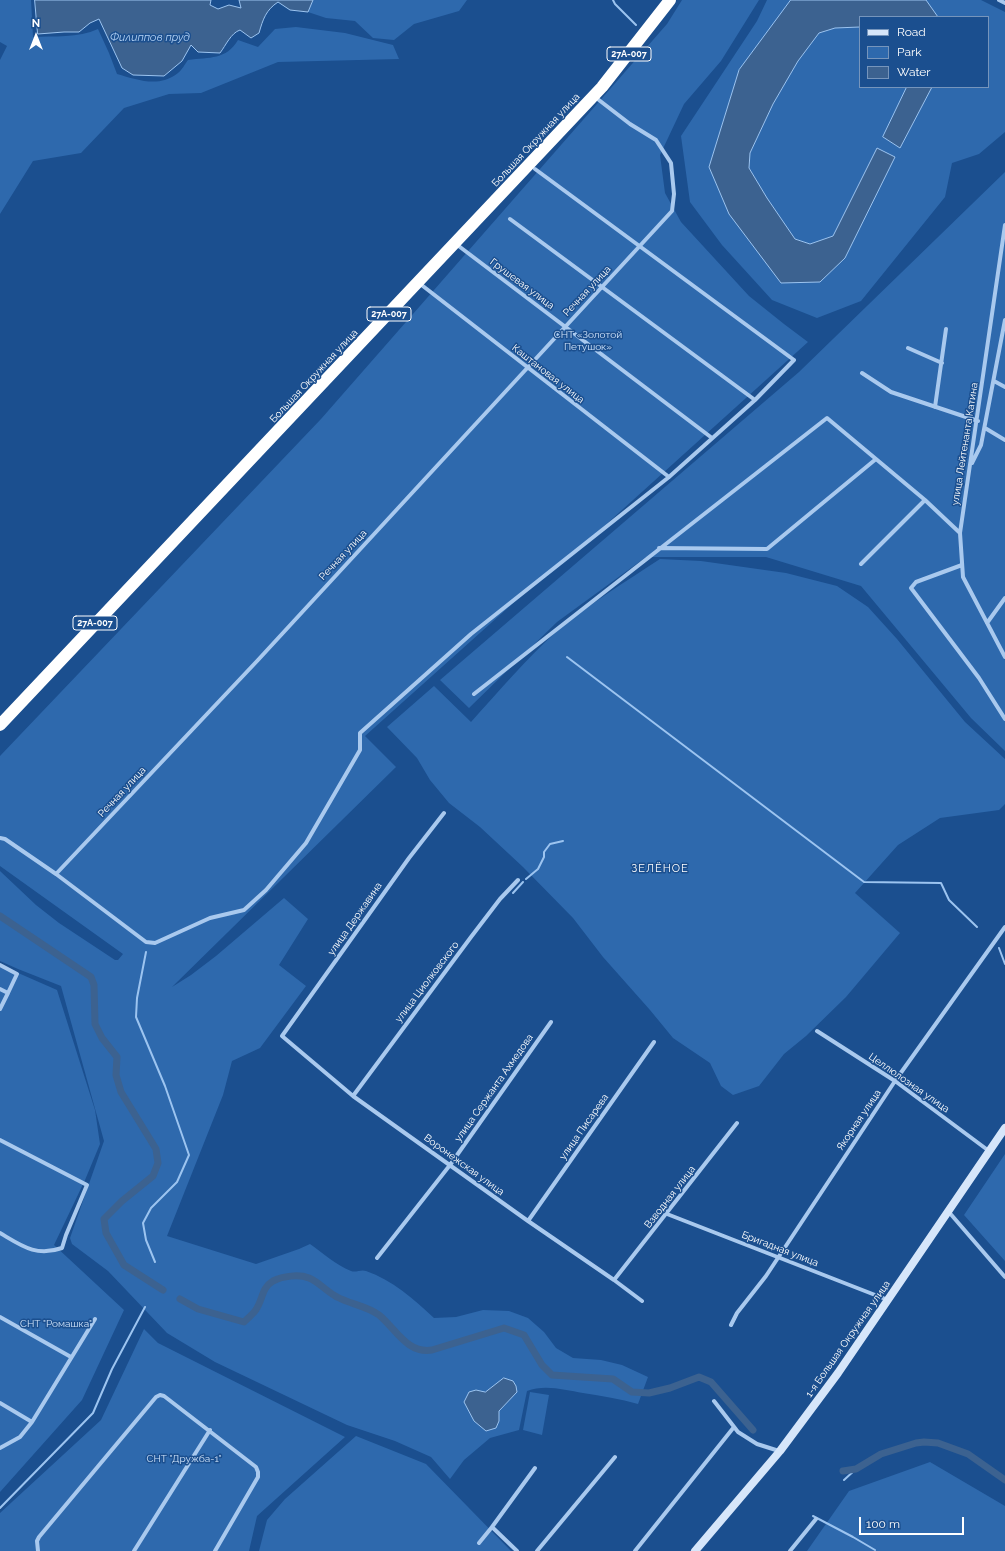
<!DOCTYPE html>
<meta charset="utf-8">
<style>
body{margin:0}
#map{position:relative;width:1005px;height:1551px;overflow:hidden;background:#1b4f8f;font-family:Raleway,sans-serif}
canvas{display:block}
.legend{position:absolute;left:859px;top:16px;width:130px;height:72px;box-sizing:border-box;background:#1b4f8f;border:1px solid #7695bc;margin:0;padding:5px 7px;list-style:none;font-size:12px;color:#fff}
.legend li{display:flex;align-items:center;gap:8px;height:20px}
.legend b{width:20px;border:1px solid #7695bc}
.north{position:absolute;left:16px;top:16px;width:40px;height:40px;-webkit-text-stroke:3px #1b4f8f;paint-order:stroke;rotate:0deg;font-size:11px;font-weight:700;line-height:16px;text-align:center;color:#fff}
.north::after{content:'';display:block;margin:auto;width:14px;height:18px;background:#fff;clip-path:polygon(50% 0,100% 100%,50% 72%,0 100%)}
.scale{position:absolute;left:859px;top:1517px;width:105px;height:18px;box-sizing:border-box;border:2px solid #fff;border-top:0;padding-left:5px;font-size:12px;line-height:14px;white-space:nowrap;color:#fff;-webkit-text-stroke:3px #1b4f8f;paint-order:stroke}
</style>
<div id="map">
<canvas width="1005" height="1551"></canvas>
<ul class="legend">
<li><b style="height:5px;background:#d6e6fa"></b>Road</li>
<li><b style="height:11px;background:#2e69ad"></b>Park</li>
<li><b style="height:11px;background:#3c6290"></b>Water</li>
</ul>
<div class="north">N</div>
<div class="scale">100 m</div>
</div>
<script>
const context = document.querySelector('canvas').getContext('2d');
context.lineJoin = 'round';
function fill(path, color) {
  context.fillStyle = color;
  context.fill(path, 'evenodd');
}
function strokePath(path, color, width, dash) {
  context.strokeStyle = color;
  context.lineWidth = width;
  context.lineCap = dash ? 'butt' : 'round';
  context.setLineDash(dash || []);
  context.stroke(path);
}
function write(font, color, halo, rows, align = 'center') {
  context.font = font + ' Raleway,sans-serif';
  context.lineWidth = 3;
  context.setLineDash([]);
  context.textBaseline = 'middle';
  context.strokeStyle = halo;
  context.fillStyle = color;
  for (const [text, x, y, turn = 0] of rows) {
    context.save();
    context.translate(x, y);
    context.rotate((+turn || 0) * Math.PI / 180);
    context.textAlign = isNaN(turn) ? turn : align;
    if (halo) context.strokeText(text, 0, 0);
    context.fillText(text, 0, 0);
    context.restore();
  }
}
fill(new Path2D(`
 M 0,0 L 31,0 L 33,37 C 54,36 78,38 98,29 L 109,53 L 117,74 C 138,80 159,88 178,73 C 182,70 185,64 188,60 C 210,57 226,60 238,40 L 258,47 L 275,29 L 296,27 L 345,33 L 393,45 L 399,59 L 278,62 L 201,93 L 169,94 L 124,108 L 81,153 L 33,161 L 0,214 L 0,60 L 7,46 L 0,42 Z
 M 313,0 L 467,0 L 459,11 L 414,24 L 394,40 L 373,38 L 355,21 L 326,18 L 308,12 Z
 M 682,0 L 759,0 L 721,61 L 684,104 L 660,155 L 665,193 L 681,222 L 749,296 L 784,324 L 808,342 L 581,547 L 539,580 L 365,736 L 396,767 L 172,987 L 191,975 L 216,956 L 284,898 L 308,919 L 279,965 L 306,986 L 260,1048 L 232,1061 L 223,1095 L 167,1236 L 256,1264 L 299,1249 L 310,1244 C 323,1253 336,1265 351,1271 C 356,1273 361,1269 366,1271 C 392,1280 414,1299 434,1318 L 456,1317 L 483,1310 L 509,1311 L 528,1318 L 544,1332 L 556,1348 L 573,1358 L 601,1360 L 622,1365 L 648,1377 L 638,1404 C 620,1399 602,1396 583,1393 C 565,1390 545,1384 527,1391 L 519,1430 L 490,1438 L 464,1460 L 450,1479 L 431,1457 L 395,1441 L 347,1425 L 215,1362 L 167,1333 L 108,1271 L 72,1244 L 70,1238 L 104,1141 L 61,986 L 18,969 L 0,961 L 0,871 L 36,905 L 59,923 L 115,960 L 118,960 L 123,954 L 0,866 L 0,756 L 321,419 L 667,24 Z
 M 767,0 L 791,0 L 739,70 L 709,167 L 820,282 L 895,157 L 877,149 L 833,236 L 810,244 L 795,239 L 767,198 L 749,168 L 750,153 L 773,104 L 798,61 L 819,33 L 835,28 L 860,27 L 860,87 L 907,87 L 883,137 L 900,148 L 932,87 L 988,87 L 988,17 L 938,17 L 926,0 L 981,0 L 1005,12 L 1005,132 L 979,154 L 952,163 L 945,197 L 861,301 L 817,318 L 772,300 L 722,245 L 690,202 L 681,136 L 757,21 Z
 M 1005,172 L 1005,751 L 971,718 L 861,586 L 766,557 L 646,557 L 557,622 L 469,708 L 440,680 L 799,372 Z
 M 660,559 L 701,561 L 786,573 L 837,586 L 868,607 L 897,639 L 965,722 L 1005,759 L 1005,804 L 999,810 L 940,818 L 898,845 L 855,893 L 900,933 L 846,997 L 806,1036 L 784,1054 L 759,1086 L 733,1095 L 721,1086 L 710,1063 L 673,1038 L 650,1010 L 603,957 L 573,918 L 523,867 L 480,827 L 449,803 L 430,780 L 417,758 L 387,727 L 434,686 L 471,722 C 499,691 526,659 557,631 C 589,604 625,582 660,559 Z
 M 0,965 L 57,990 L 95,1110 L 100,1144 L 85,1180 L 54,1245 L 124,1310 L 82,1400 L 0,1492 Z
 M 1005,1154 L 1005,1261 L 964,1215 Z
 M 144,1329 L 158,1343 L 345,1437 L 257,1516 L 249,1551 L 0,1551 L 0,1513 L 101,1420 Z
 M 530,1392 L 549,1395 L 542,1435 L 523,1430 Z
 M 356,1436 L 426,1464 L 511,1551 L 259,1551 L 267,1520 L 285,1499 Z
 M 930,1462 L 1005,1506 L 1005,1551 L 807,1551 L 849,1491 Z`), '#2e69ad');
const water = new Path2D(`
 M 35,0 L 211,0 L 210,5 L 218,9 L 229,5 L 241,8 L 239,0 L 313,0 L 308,12 L 290,10 L 278,2 C 266,10 263,19 259,33 L 251,38 L 240,30 C 231,33 226,45 220,53 L 198,52 L 191,45 L 182,61 L 164,76 L 133,75 L 122,68 L 99,19 L 90,23 L 79,32 L 64,32 L 38,34 Z
 M 791,0 L 926,0 L 938,17 L 860,17 L 860,27 L 835,28 L 819,33 L 798,61 L 773,104 L 750,153 L 749,168 L 767,198 L 795,239 L 810,244 L 833,236 L 877,148 L 895,157 L 845,258 L 820,282 L 781,283 L 729,214 L 709,167 L 739,70 Z
 M 907,87 L 932,87 L 900,148 L 883,137 Z
 M 504,1378 L 513,1381 L 516,1386 L 517,1392 L 499,1411 L 499,1421 L 496,1428 L 486,1431 L 474,1421 L 464,1402 L 469,1392 L 476,1390 L 485,1392 Z`);
fill(water, '#3c6290');
strokePath(water, '#9cc4f0', 1);
strokePath(new Path2D(`
 M 613,0 L 615,4 L 636,25
 M 567,657 L 864,882 L 941,883 L 949,900 L 977,927
 M 526,879 L 538,869 L 544,857 L 544,852 L 550,844 L 563,841
 M 513,893 L 523,882
 M 999,948 L 1005,964
 M 146,952 L 137,998 L 136,1017 L 165,1086 L 189,1155 L 177,1182 L 151,1208 L 143,1223 L 146,1240 L 155,1262
 M 844,1480 L 856,1469
 M 0,1508 L 93,1413 L 112,1369 L 145,1307
 M 813,1516 L 853,1537 L 875,1550`), '#9cc4f0', 2);
strokePath(new Path2D(`
 M 0,916 L 91,977 L 94,985 L 95,1024 L 102,1038 L 117,1057 L 116,1075 L 121,1092 L 156,1149 L 158,1163 L 153,1176 L 122,1201 L 104,1219 L 106,1233 L 124,1265 L 163,1290
 M 180,1299 L 198,1309 L 244,1322 C 247,1319 252,1315 255,1311 C 263,1301 261,1288 273,1281 C 283,1276 299,1274 309,1278 C 319,1282 327,1292 337,1297 C 350,1304 367,1306 379,1315 C 396,1329 407,1354 432,1350 L 504,1328 L 524,1335 L 542,1365 L 552,1375 L 613,1379 L 632,1392 L 649,1393 L 670,1388 L 699,1377 L 711,1382 L 753,1430
 M 843,1471 L 856,1469 L 881,1454 L 916,1443 L 924,1442 L 938,1443 L 968,1454 L 1005,1480`), '#3c6290', 7);
strokePath(new Path2D(`
 M 999,0 L 1005,3
 M 510,219 L 755,400
 M 1005,225 L 960,533 L 963,577 L 1005,657
 M 456,244 L 712,438
 M 419,283 L 669,477
 M 908,348 L 942,363
 M 862,373 L 891,392 L 978,421
 M 994,381 L 1005,387
 M 935,407 L 946,329
 M 985,428 L 1005,440
 M 972,463 L 981,445 L 1005,320
 M 659,548 L 767,549 L 876,459
 M 861,564 L 925,500
 M 962,565 L 916,582 L 911,588 L 979,678 L 1005,719
 M 987,623 L 1005,598
 M 474,694 L 827,418 L 925,500 L 960,533
 M 444,813 L 409,858 L 282,1036 L 353,1096 L 528,1221 L 614,1280 L 642,1301
 M 0,838 L 5,839 L 56,874 L 146,942 L 155,943 L 210,918 L 244,910 L 266,890 L 306,843 L 360,750 L 360,733 L 471,634 L 669,477 L 755,400 L 794,360 L 535,169
 M 56,874 L 258,660 L 672,211 L 674,194 L 671,163 L 656,140 L 630,124 L 595,97
 M 0,965 L 17,974 L 8,993
 M 0,989 L 8,993 L 0,1009
 M 817,1031 L 895,1081 L 989,1151
 M 353,1096 L 471,937 L 500,899 L 518,880
 M 0,1140 L 87,1185 L 66,1235 L 62,1248 C 36,1257 22,1246 0,1233
 M 948,1211 L 1005,1277
 M 667,1214 L 888,1300
 M 528,1221 L 654,1042
 M 377,1258 L 450,1165 L 551,1022
 M 614,1280 L 737,1123
 M 0,1317 L 71,1357
 M 731,1325 L 737,1313 L 766,1276 L 895,1081 L 1005,927
 M 714,1401 L 738,1432 L 757,1444 L 779,1451
 M 0,1403 L 32,1422
 M 0,1448 L 20,1437 L 32,1422 L 95,1319
 M 492,1527 L 535,1468
 M 479,1543 L 492,1527 L 517,1551
 M 38,1551 L 37,1541 L 39,1537 L 156,1397 L 160,1395 L 164,1396 L 256,1467 L 258,1472 L 258,1477 L 215,1551
 M 134,1551 L 210,1430
 M 537,1551 L 615,1457
 M 635,1551 L 734,1427
 M 790,1551 L 816,1519`), '#a9c9ee', 4);
strokePath(new Path2D(`
 M 695,1551 L 780,1451 L 838,1373 L 1005,1128`), '#d6e6fa', 8);
strokePath(new Path2D(`
 M 0,725 L 602,87 L 670,0`), '#fff', 12);
for (const [x, y, w] of [
 [629,54,44],
 [389,314,44],
 [95,623,44]
]) {
  const box = new Path2D();
  box.roundRect(x - w / 2, y - 7, w, 14, 3);
  context.fillStyle = '#1b4f8f';
  context.fill(box);
  strokePath(box, '#fff', 1);
}
write('bold 9px', '#fff', null, [
 ["27А-007",629,54],
 ["27А-007",389,314],
 ["27А-007",95,623]
]);
write('10px', '#fff', '#1b4f8f', [
 ["Большая Окружная улица",536,140,-47],
 ["Грушевая улица",522,284,37],
 ["Речная улица",587,291,-47],
 ["Каштановая улица",548,374,38],
 ["Большая Окружная улица",314,376,-47],
 ["улица Лейтенанта Катина",965,444,-81],
 ["Речная улица",343,555,-47],
 ["Речная улица",122,792,-47],
 ["улица Державина",355,919,-55],
 ["улица Циолковского",427,982,-53],
 ["Целлюлозная улица",909,1083,35],
 ["улица Сержанта Ахмедова",494,1088,-55],
 ["Якорная улица",859,1120,-56],
 ["улица Писарева",584,1127,-55],
 ["Воронежская улица",464,1165,36],
 ["Взводная улица",670,1197,-52],
 ["Бригадная улица",780,1249,21],
 ["1-я Большая Окружная улица",848,1339,-55]
]);
write('10px', '#cfe3fa', '#1b4f8f', [
 ["СНТ «Золотой",588,335],
 ["Петушок»",588,347],
 ["СНТ \"Ромашка\"",56,1324],
 ["СНТ \"Дружба-1\"",184,1459]
]);
write('italic 11px', '#b5d3f5', '#1b4f8f', [
 ["Филиппов пруд",150,38]
]);
context.letterSpacing = '1px';
write('11px', '#fff', '#1b4f8f', [
 ["ЗЕЛЁНОЕ",660,869]
]);
context.letterSpacing = '0px';
</script>
